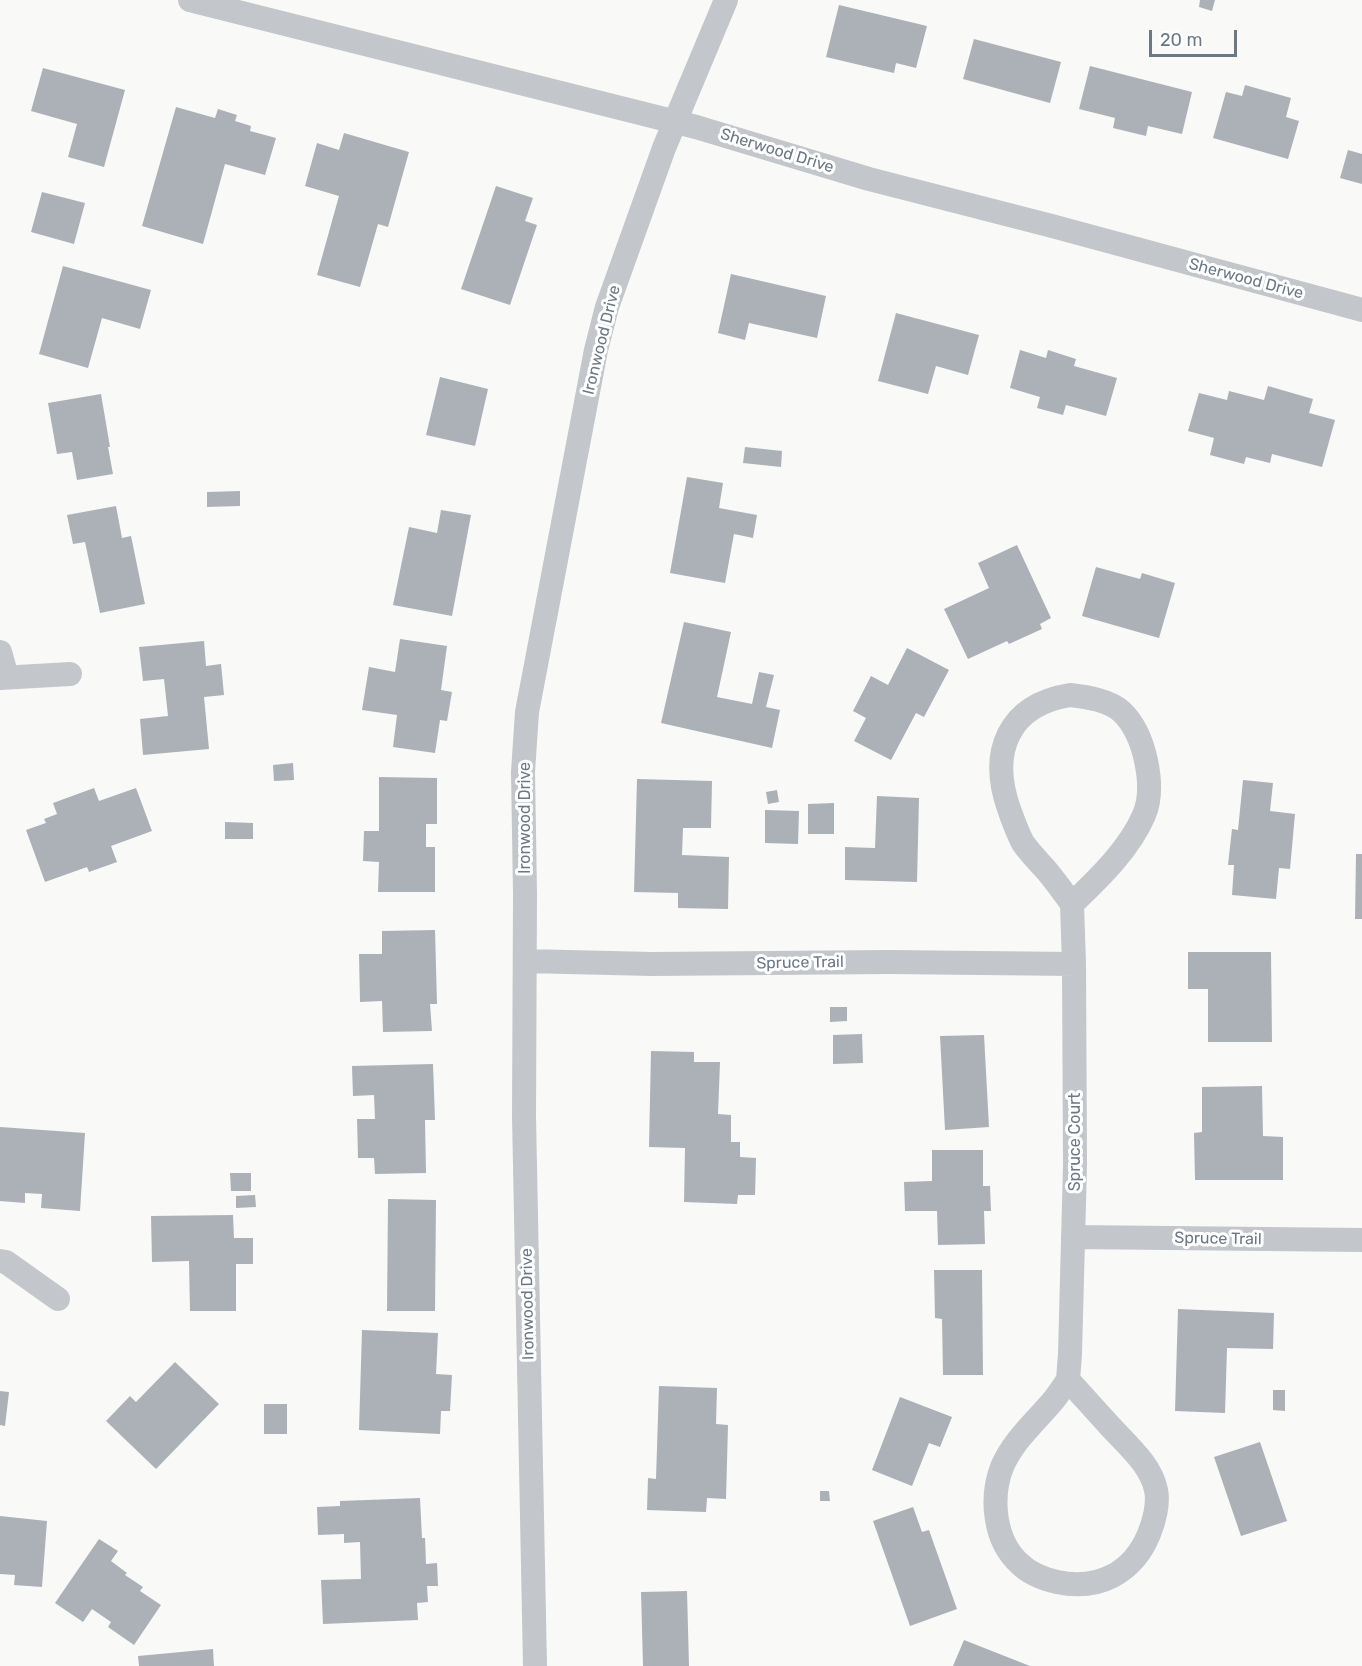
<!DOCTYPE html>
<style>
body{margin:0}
#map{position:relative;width:1362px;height:1666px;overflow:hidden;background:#f9f9f7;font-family:Rubik,sans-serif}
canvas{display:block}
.scale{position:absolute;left:1149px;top:30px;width:88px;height:27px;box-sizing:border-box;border:3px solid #6b7885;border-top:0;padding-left:8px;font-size:18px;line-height:21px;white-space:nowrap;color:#6b7885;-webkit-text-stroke:4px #fff;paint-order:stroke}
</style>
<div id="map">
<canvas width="1362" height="1666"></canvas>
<div class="scale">20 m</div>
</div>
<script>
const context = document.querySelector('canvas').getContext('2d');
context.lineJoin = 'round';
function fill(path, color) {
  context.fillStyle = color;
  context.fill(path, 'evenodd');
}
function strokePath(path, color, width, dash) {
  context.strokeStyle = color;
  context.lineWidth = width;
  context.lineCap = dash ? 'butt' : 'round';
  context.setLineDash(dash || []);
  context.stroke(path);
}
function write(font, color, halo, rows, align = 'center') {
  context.font = font + ' Rubik,sans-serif';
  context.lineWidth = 6;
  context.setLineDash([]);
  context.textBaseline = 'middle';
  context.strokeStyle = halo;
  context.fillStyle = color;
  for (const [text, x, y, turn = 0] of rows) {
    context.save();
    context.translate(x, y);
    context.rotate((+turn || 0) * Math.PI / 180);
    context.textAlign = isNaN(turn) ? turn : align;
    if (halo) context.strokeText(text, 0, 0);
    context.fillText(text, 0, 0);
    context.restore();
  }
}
fill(new Path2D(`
 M 1200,0 L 1215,0 L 1212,11 L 1199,7 Z
 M 839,5 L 927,26 L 916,68 L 896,63 L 894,73 L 826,57 Z
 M 974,39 L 1061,62 L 1050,103 L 963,79 Z
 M 1090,66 L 1192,92 L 1182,134 L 1148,126 L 1146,136 L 1113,128 L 1115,118 L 1079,109 Z
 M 43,68 L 125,90 L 104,167 L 68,157 L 77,124 L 31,111 Z
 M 1245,85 L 1291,98 L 1286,117 L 1299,121 L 1288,159 L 1213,138 L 1226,92 L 1242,96 Z
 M 176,107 L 215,118 L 218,109 L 237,115 L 235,121 L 251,126 L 250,131 L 276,138 L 265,175 L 225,164 L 203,244 L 142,226 Z
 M 344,133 L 409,152 L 388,227 L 378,224 L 360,287 L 317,275 L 339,196 L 305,186 L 317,143 L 339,150 Z
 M 1348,150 L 1362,154 L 1362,184 L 1340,178 Z
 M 496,186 L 533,198 L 525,221 L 537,225 L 510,305 L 461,289 Z
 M 42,192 L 85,203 L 74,244 L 31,232 Z
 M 63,266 L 151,290 L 140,329 L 102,318 L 88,368 L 39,354 Z
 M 731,274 L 826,296 L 817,338 L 749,323 L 745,340 L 718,333 Z
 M 896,313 L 979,335 L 968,375 L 936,366 L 928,394 L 878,381 Z
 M 1020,350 L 1046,358 L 1048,350 L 1076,359 L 1074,366 L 1117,378 L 1106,416 L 1066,405 L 1063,415 L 1037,408 L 1040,397 L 1010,388 Z
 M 440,377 L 488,389 L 475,446 L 426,435 Z
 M 1268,386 L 1313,399 L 1309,413 L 1335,420 L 1322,467 L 1272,454 L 1270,463 L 1246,457 L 1244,464 L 1210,455 L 1214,438 L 1188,431 L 1199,393 L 1227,400 L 1229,391 L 1264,400 Z
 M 101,394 L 110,447 L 108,447 L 113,474 L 77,480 L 72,452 L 57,454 L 48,403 Z
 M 745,447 L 782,451 L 781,467 L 743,463 Z
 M 687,477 L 723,483 L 719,508 L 757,515 L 753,538 L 734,534 L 725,583 L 670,573 Z
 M 240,491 L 240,506 L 207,507 L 207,492 Z
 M 116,506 L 122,538 L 131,536 L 145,604 L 100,613 L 85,542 L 73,544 L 67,515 Z
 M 441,510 L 471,515 L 452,616 L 393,605 L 409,527 L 437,533 Z
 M 1017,545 L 1051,618 L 1040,624 L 1042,629 L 1009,644 L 1007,641 L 968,659 L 944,609 L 989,588 L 978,563 Z
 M 1096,567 L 1140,579 L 1142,573 L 1175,583 L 1159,638 L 1082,616 Z
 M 684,622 L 731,632 L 717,697 L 752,704 L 759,672 L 774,675 L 766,707 L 780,710 L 772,748 L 661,723 Z
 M 400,639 L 447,646 L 441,690 L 452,692 L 447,721 L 440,720 L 435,753 L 393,747 L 397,715 L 362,710 L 369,667 L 395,672 Z
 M 204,641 L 206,666 L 221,664 L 224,695 L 204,697 L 209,749 L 143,755 L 140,719 L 168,716 L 164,679 L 143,681 L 139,647 Z
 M 907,648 L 949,670 L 924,717 L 916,713 L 891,760 L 854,741 L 866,718 L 853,711 L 871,676 L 888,685 Z
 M 293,763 L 294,780 L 274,781 L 273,765 Z
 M 379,777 L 437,778 L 437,824 L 426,824 L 426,847 L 435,847 L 435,892 L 378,892 L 379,862 L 363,861 L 364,831 L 379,831 Z
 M 637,779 L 712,781 L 711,828 L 683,828 L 682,855 L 729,857 L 728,909 L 678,908 L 678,893 L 634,892 Z
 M 1243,780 L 1273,783 L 1270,811 L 1295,814 L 1290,869 L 1279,868 L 1276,899 L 1232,895 L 1234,865 L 1228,865 L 1232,829 L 1238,830 Z
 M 94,788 L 99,801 L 136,788 L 152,831 L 111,846 L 117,862 L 89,872 L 87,867 L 45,882 L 26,830 L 46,823 L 44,819 L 57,814 L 53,803 Z
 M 777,790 L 779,802 L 768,804 L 766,792 Z
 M 877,796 L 919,798 L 917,882 L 845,880 L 845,847 L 875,848 Z
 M 834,803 L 834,834 L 808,834 L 808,804 Z
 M 765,810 L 799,811 L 798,844 L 765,843 Z
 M 225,822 L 253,823 L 253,839 L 225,839 Z
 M 1356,854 L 1362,854 L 1362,919 L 1355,919 Z
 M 435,930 L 437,1004 L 430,1004 L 432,1031 L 383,1032 L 382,1001 L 360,1002 L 359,954 L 382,954 L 382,931 Z
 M 1188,952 L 1271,952 L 1272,1042 L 1208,1042 L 1208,989 L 1188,989 Z
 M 830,1007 L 847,1007 L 847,1021 L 830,1022 Z
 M 862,1034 L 863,1063 L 833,1064 L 833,1035 Z
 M 984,1035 L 989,1127 L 945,1130 L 940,1036 Z
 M 651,1051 L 694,1052 L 694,1062 L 720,1062 L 718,1114 L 731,1115 L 731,1142 L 740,1142 L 740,1157 L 756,1158 L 755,1195 L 738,1195 L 737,1204 L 684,1202 L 685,1148 L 649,1147 Z
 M 433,1064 L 435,1120 L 425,1120 L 426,1173 L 375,1174 L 374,1158 L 358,1158 L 357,1119 L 375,1119 L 374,1095 L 353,1096 L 352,1066 Z
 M 1262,1086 L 1263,1136 L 1283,1137 L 1283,1180 L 1195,1180 L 1194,1133 L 1202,1132 L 1202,1087 Z
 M 0,1127 L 85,1133 L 80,1211 L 41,1208 L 42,1194 L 25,1193 L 25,1203 L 0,1201 Z
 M 932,1150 L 983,1150 L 983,1186 L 990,1186 L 991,1211 L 984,1211 L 985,1244 L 938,1245 L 937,1211 L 905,1211 L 904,1182 L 932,1181 Z
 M 230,1173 L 251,1173 L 251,1191 L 231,1191 Z
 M 255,1195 L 256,1207 L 236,1208 L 236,1196 Z
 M 388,1199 L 436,1200 L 435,1311 L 387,1311 Z
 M 233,1215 L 234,1238 L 253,1238 L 253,1264 L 236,1264 L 236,1311 L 190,1311 L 189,1261 L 152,1262 L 151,1216 Z
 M 934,1270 L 982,1270 L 983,1375 L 943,1375 L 942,1319 L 935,1318 Z
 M 1178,1309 L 1274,1313 L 1273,1349 L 1227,1348 L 1225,1413 L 1175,1411 Z
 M 362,1330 L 438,1333 L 436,1374 L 452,1375 L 450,1411 L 441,1411 L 440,1434 L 359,1430 Z
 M 175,1362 L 219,1404 L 156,1469 L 106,1421 L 130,1396 L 136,1402 Z
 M 659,1386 L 717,1388 L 716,1424 L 728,1425 L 726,1499 L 707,1498 L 706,1512 L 647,1510 L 648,1478 L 656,1479 Z
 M 1273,1390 L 1285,1390 L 1285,1411 L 1273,1410 Z
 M 0,1391 L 9,1392 L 5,1426 L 0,1425 Z
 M 900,1397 L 952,1417 L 940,1447 L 929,1443 L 912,1486 L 872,1470 Z
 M 264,1404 L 287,1404 L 287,1434 L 264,1434 Z
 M 1260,1442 L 1287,1521 L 1241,1536 L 1214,1457 Z
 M 820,1491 L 829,1491 L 830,1501 L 820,1501 Z
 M 420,1498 L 422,1538 L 425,1538 L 426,1564 L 437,1563 L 438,1586 L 427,1586 L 428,1602 L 417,1603 L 418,1620 L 323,1624 L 321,1580 L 361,1579 L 360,1542 L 344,1543 L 344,1534 L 318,1535 L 317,1507 L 340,1506 L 340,1501 Z
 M 913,1507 L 922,1532 L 929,1530 L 957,1609 L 910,1626 L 873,1521 Z
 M 0,1516 L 47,1521 L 42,1587 L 14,1585 L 15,1575 L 0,1574 Z
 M 99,1539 L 118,1551 L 111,1561 L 127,1573 L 125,1575 L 143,1587 L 140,1591 L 161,1605 L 134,1645 L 108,1627 L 111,1622 L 92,1609 L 83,1622 L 55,1603 Z
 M 687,1591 L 689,1666 L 643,1666 L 641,1592 Z
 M 964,1640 L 1030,1666 L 953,1666 Z
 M 213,1649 L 214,1666 L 139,1666 L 138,1656 Z`), '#abb1b7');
strokePath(new Path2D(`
 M 190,0 L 696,127 L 869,179 L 1052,226 L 1362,310
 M 0,652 L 7,677
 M 0,678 L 70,674
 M 1070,695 C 1087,697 1109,700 1122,712 C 1145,734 1156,787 1144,815 C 1129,850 1098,879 1072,904 C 1064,893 1056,882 1047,871 C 1039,862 1030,853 1023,843 C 1017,832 1013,820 1009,809 C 989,752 1008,705 1070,695 Z
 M 525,961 L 652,964 L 888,962 L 1074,964
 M 1073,1237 L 1362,1240
 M 0,1261 L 6,1262 L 58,1299
 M 1068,1380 C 1082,1395 1095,1410 1108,1424 C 1125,1443 1151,1464 1156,1490 C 1159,1503 1154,1522 1149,1534 C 1133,1573 1098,1591 1057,1582 C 1044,1579 1030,1574 1020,1564 C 994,1541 990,1498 1002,1467 C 1013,1441 1034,1423 1052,1402 C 1058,1395 1063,1387 1068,1380 Z
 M 1068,1380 L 1070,1354 L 1075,1165 L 1074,964 L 1072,904
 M 535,1666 L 524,1116 L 525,894 L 523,772 L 527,712 L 596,350 L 607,307 L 664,148 L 726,0`), '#c3c6ca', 24);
write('16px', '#6b7885', '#fff', [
 ["Sherwood Drive",777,151,17],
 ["Sherwood Drive",1246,279,15],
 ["Ironwood Drive",602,340,-76],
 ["Ironwood Drive",525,818,-90],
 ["Spruce Trail",800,963,-1],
 ["Spruce Court",1075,1142,-90],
 ["Spruce Trail",1218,1239,1],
 ["Ironwood Drive",528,1304,-91]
]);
</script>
